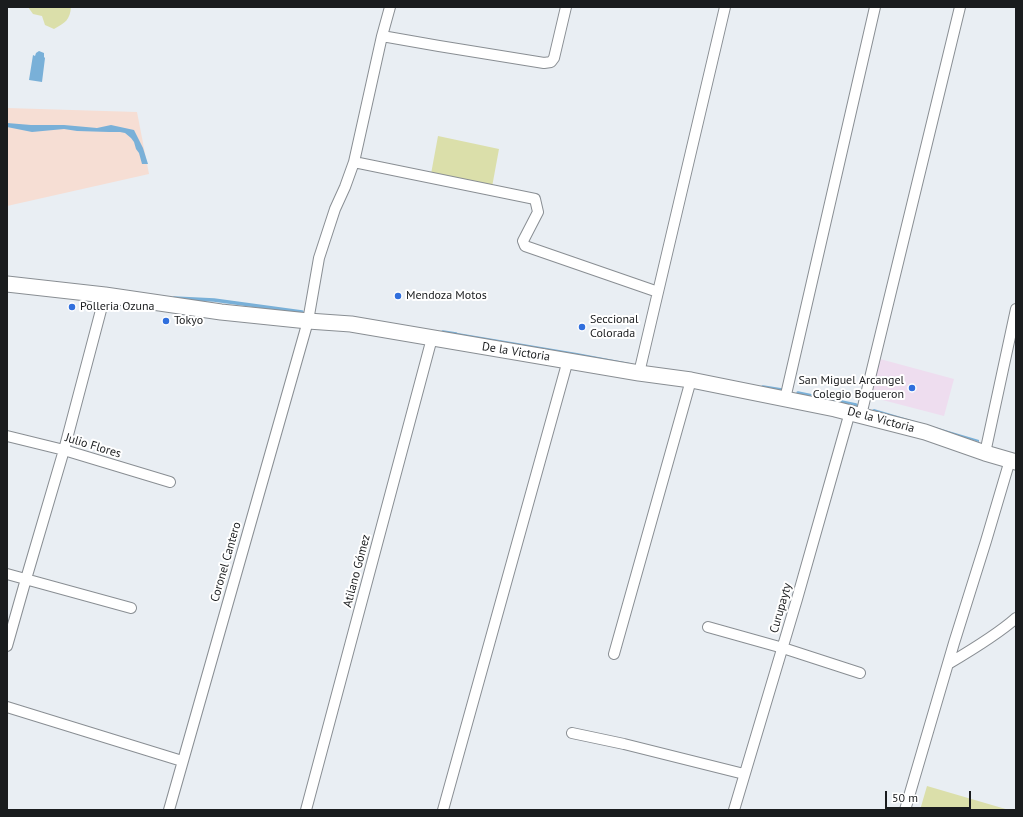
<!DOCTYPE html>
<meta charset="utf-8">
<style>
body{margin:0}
#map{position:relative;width:1023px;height:817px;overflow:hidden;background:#e9eef3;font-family:"PT Sans",sans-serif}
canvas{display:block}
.frame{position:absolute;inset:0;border:8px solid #1a1c1e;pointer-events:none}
.scale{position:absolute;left:885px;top:791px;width:86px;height:18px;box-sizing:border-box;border:2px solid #1a1c1e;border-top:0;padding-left:5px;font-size:12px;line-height:14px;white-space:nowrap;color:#1a1c1e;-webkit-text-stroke:3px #fff;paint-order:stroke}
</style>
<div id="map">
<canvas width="1023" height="817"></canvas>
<div class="frame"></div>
<div class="scale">50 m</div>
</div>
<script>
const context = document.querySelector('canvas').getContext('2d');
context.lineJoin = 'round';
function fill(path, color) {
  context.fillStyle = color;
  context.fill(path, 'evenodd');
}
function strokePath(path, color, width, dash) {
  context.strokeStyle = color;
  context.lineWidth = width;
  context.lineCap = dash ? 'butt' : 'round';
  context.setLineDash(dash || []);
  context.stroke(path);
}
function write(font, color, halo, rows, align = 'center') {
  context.font = font + ' "PT Sans",sans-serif';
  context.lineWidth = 4;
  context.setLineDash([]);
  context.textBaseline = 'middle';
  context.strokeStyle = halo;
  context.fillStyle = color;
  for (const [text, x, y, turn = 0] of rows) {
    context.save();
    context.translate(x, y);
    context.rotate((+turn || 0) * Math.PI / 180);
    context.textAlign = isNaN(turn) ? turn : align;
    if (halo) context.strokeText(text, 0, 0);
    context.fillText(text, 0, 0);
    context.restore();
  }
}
fill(new Path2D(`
 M 7,108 L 137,112 L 149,174 L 7,206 Z`), '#f6ded4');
fill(new Path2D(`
 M 880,359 L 954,379 L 944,416 L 871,397 Z`), '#eeddef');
fill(new Path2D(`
 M 28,7 L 71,7 C 70,20 65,23 54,29 L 45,25 L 42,16 L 33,14 Z
 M 438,136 L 499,149 L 492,187 L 431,174 Z
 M 927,786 L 1009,810 L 920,810 Z`), '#dbdfaa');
fill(new Path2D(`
 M 39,51 L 44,53 L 44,57 L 45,58 L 42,82 L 29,80 L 33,55 L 35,56 L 36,53 Z
 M 7,123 L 31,125 L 64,125 L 97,128 L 111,125 L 134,130 L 143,148 L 148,164 L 142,164 L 139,153 L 136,149 L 134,142 L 131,138 L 125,133 L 120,132 L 109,132 L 77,131 L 64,129 L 32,132 L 7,127 Z
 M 452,332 L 577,353 L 630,363 L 630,365 L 452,335 Z
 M 874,409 L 979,440 L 979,442 L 872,410 Z`), '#79b0d8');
strokePath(new Path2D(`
 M 174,298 L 214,300 L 302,312
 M 443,332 L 456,334
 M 763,387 L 782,390
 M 798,393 L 856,405`), '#79b0d8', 3.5);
const street = new Path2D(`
 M 382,36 L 439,46 L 544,63 L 551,62 L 554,58 L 566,7
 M 354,162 L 535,199 L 538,212 L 523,241 L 525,246 L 658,292
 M 639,373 L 658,292 L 725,7
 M 785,399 L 875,7
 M 861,415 L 960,7
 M 7,436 L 64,450 L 170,482
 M 985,453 L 1016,309
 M 7,574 L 131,608
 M 708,627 L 783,648 L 860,673
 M 7,646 L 26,579 L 64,450 L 105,295
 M 614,654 L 691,380
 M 948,664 C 970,651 997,635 1016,618
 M 7,707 L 182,761
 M 572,733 L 624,744 L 744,774
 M 169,810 L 308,321 L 319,258 L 335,209 L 345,187 L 354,162 L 382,36 L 390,7
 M 306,810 L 432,338
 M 443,810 L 568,360
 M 734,810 L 797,599 L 850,412
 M 905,810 L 954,643 L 986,541 L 1010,460`);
const secondary = new Path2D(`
 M 7,284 L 105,295 L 221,312 L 308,321 L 351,324 L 639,373 L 691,380 L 835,409 L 925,432 L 985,453 L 1016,462`);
strokePath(street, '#898e93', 12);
strokePath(secondary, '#898e93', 17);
strokePath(street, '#fff', 10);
strokePath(secondary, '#fff', 15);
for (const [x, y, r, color] of [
 [398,296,4,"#306fdd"],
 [72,307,4,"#306fdd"],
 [166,321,4,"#306fdd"],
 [582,327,4,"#306fdd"],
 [912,388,4,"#306fdd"]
]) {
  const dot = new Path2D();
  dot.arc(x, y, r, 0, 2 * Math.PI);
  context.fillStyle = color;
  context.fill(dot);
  strokePath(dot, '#fff', 1.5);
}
write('12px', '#1a1c1e', '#fff', [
 ["Mendoza Motos",406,296],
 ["Polleria Ozuna",80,307],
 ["Seccional",590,320],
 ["Colorada",590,334],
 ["Tokyo",174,321],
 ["San Miguel Arcangel",904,381,"right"],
 ["Colegio Boqueron",904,395,"right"]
], 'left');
write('12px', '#1a1c1e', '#fff', [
 ["De la Victoria",516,352,9],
 ["De la Victoria",881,420,15],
 ["Julio Flores",93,446,17],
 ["Coronel Cantero",226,562,-74],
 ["Atilano Gómez",357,571,-75],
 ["Curupayty",781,608,-74]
]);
</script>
